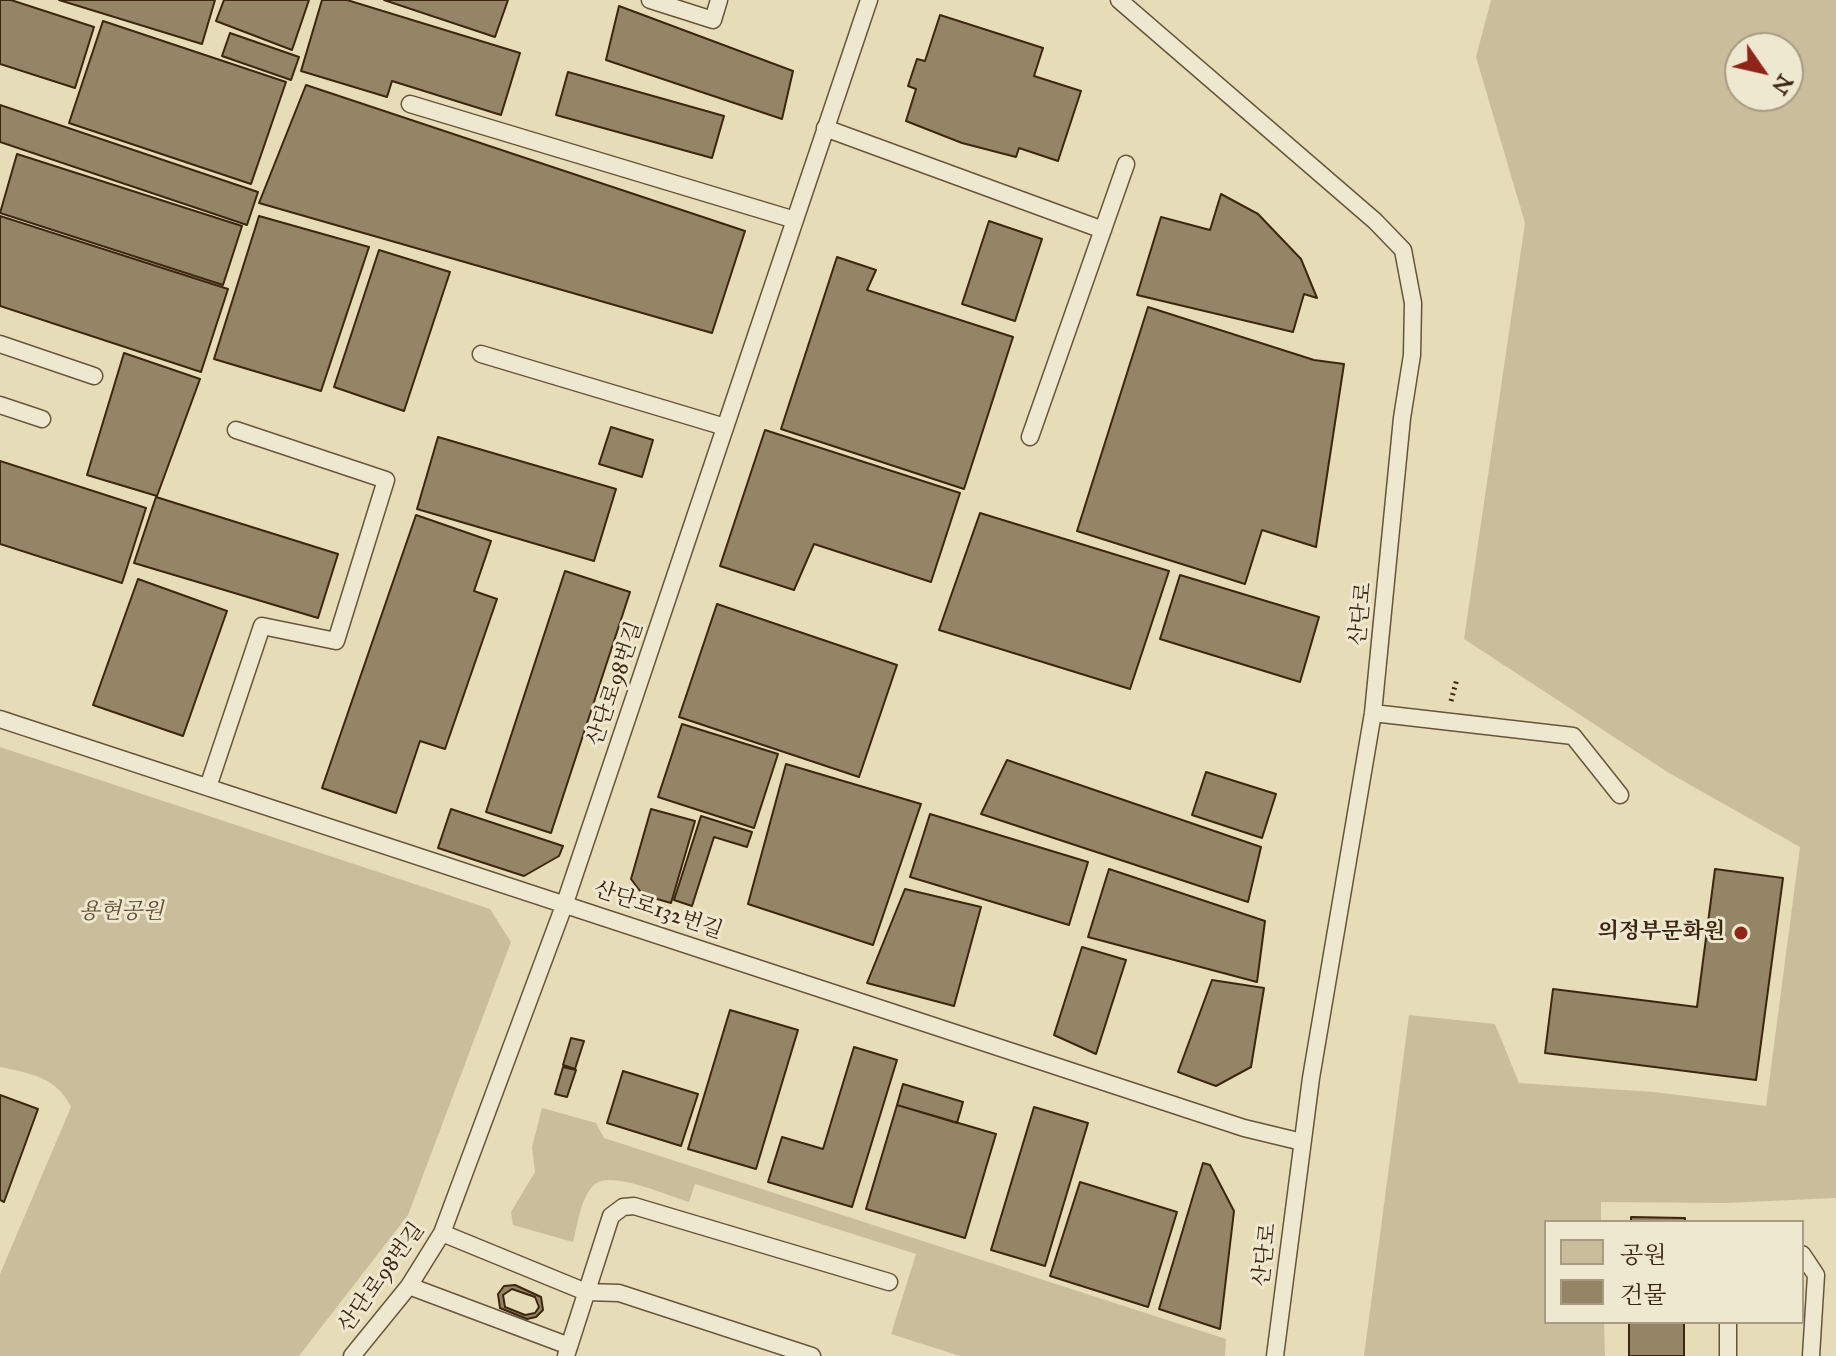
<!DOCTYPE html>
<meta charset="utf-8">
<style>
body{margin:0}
#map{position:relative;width:1836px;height:1356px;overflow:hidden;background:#e7dcb8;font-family:"IM FELL Great Primer","Noto Serif KR",serif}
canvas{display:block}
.legend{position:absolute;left:1544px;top:1220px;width:260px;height:104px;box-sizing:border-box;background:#efe8d1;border:2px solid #a89a83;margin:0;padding:10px 14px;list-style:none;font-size:24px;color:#3d260f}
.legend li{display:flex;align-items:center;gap:16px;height:40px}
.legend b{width:40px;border:2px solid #a89a83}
.north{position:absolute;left:1724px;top:32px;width:80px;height:80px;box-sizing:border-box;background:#efe8d1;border:2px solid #a89a83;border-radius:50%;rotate:124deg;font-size:22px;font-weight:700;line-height:32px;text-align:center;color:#3d260f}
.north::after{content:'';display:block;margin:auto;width:28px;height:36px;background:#8f2418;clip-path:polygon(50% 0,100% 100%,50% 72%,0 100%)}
</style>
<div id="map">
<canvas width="1836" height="1356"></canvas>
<ul class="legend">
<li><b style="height:22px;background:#cabd9b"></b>공원</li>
<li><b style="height:22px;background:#958567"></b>건물</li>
</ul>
<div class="north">N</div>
</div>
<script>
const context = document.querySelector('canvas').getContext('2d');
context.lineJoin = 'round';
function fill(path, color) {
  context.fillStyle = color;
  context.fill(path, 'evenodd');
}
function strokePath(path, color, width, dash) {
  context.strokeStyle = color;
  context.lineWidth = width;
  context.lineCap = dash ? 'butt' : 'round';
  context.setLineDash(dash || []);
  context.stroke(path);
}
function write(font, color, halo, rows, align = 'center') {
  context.font = font + ' "IM FELL Great Primer","Noto Serif KR",serif';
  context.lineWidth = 6;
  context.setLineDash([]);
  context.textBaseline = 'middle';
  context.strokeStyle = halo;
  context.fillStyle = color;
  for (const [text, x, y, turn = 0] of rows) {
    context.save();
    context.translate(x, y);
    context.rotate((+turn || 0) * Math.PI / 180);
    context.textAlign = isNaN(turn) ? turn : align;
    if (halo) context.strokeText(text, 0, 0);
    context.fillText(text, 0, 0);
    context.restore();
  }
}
fill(new Path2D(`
 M 1491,0 L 1836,0 L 1836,1198 L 1725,1203 L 1601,1202 L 1601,1222 L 1546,1222 L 1546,1322 L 1604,1322 L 1605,1356 L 1364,1356 L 1409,1015 L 1495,1024 L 1519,1083 L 1654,1092 L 1766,1106 L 1800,847 L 1669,773 L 1464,639 L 1525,223 L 1476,57 ZM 1788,48 L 1788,96 L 1740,96 L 1740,48 Z
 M 0,747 L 490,909 L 511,942 L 408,1215 L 299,1356 L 0,1356 L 0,1274 L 71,1107 C 57,1077 29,1073 0,1067 Z
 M 542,1108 L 596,1123 L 604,1138 L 1226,1339 L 1225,1356 L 960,1356 L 891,1334 L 916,1254 L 695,1184 L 689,1202 C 669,1196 611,1170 595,1184 C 580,1197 578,1225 573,1242 L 513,1225 L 511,1212 L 535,1172 L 532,1147 Z`), '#cabd9b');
const building = new Path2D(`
 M 0,0 L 11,0 L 94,27 L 75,88 L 0,64 Z
 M 59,0 L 215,0 L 202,44 Z
 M 224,0 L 309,0 L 292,50 L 216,21 Z
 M 322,0 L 347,0 L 520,53 L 501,115 L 392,81 L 387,97 L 301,71 Z
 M 384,0 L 508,0 L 495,37 Z
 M 619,6 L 793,71 L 782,119 L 606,60 Z
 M 940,15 L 1043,48 L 1034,76 L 1081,91 L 1058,161 L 1019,148 L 1016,157 L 962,143 L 906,121 L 916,89 L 908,86 L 917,59 L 925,61 Z
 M 103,21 L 286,82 L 251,184 L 69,123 Z
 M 230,33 L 299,57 L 291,80 L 222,56 Z
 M 568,72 L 724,116 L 712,158 L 556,115 Z
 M 306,85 L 745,231 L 712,333 L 259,203 Z
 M 0,105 L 258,192 L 247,225 L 0,142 Z
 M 17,154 L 242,226 L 223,285 L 0,213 Z
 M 1221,194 L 1258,214 L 1301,259 L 1317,298 L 1304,294 L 1293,332 L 1137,295 L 1161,217 L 1210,230 Z
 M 0,216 L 228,289 L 201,372 L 0,306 Z
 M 259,216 L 369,247 L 321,391 L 214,359 Z
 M 989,221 L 1042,239 L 1015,321 L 962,304 Z
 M 379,250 L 450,272 L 404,411 L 334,387 Z
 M 837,257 L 876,270 L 867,290 L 1013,337 L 964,489 L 781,429 Z
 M 1148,307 L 1314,360 L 1344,364 L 1316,547 L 1262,530 L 1245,584 L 1077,531 Z
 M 124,353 L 200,379 L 157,496 L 87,475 Z
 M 611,427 L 653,440 L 642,477 L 599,464 Z
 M 765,430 L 960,493 L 931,582 L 814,544 L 794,590 L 720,566 Z
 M 438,437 L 616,489 L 594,561 L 417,509 Z
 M 0,461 L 146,508 L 122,583 L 0,544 Z
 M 156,497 L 338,554 L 318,618 L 134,563 Z
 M 980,513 L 1169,571 L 1130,689 L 939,630 Z
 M 416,515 L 491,541 L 474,591 L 497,599 L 445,749 L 420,741 L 396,813 L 322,788 Z
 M 565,571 L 630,592 L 551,833 L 486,812 Z
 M 1180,575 L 1319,617 L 1300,682 L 1160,639 Z
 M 138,579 L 227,611 L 183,736 L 93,705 Z
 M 717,604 L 897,665 L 859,777 L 679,717 Z
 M 682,724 L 778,754 L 754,828 L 658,797 Z
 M 1007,760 L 1261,847 L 1248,902 L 981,814 Z
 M 786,764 L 921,804 L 873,945 L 748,904 Z
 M 1206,772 L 1276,794 L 1262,838 L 1192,815 Z
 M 451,809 L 563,846 L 559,856 L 524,876 L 438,848 Z
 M 651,809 L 695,821 L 671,903 L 643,895 L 631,879 Z
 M 930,814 L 1088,862 L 1069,925 L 910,877 Z
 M 701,816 L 752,832 L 747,847 L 714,837 L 692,906 L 674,900 Z
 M 1109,869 L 1265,921 L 1257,982 L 1088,937 Z
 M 1715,869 L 1783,878 L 1756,1080 L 1545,1053 L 1553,989 L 1697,1007 Z
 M 905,889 L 981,907 L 954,1006 L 867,983 Z
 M 1082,947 L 1126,960 L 1096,1054 L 1054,1035 Z
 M 1212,980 L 1264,988 L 1251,1067 L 1216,1086 L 1178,1072 Z
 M 730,1010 L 798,1030 L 756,1169 L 688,1149 Z
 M 571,1038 L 584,1041 L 575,1069 L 563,1065 Z
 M 854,1047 L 897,1060 L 852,1207 L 768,1182 L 782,1137 L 823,1149 Z
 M 563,1067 L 576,1070 L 567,1097 L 555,1094 Z
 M 623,1071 L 698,1094 L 681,1146 L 607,1123 Z
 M 903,1084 L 963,1102 L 957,1123 L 897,1105 Z
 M 0,1095 L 38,1109 L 4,1202 L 0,1200 Z
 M 897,1105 L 996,1134 L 965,1238 L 866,1209 Z
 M 1034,1107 L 1088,1123 L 1045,1266 L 991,1250 Z
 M 1203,1163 L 1210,1165 L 1234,1211 L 1220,1329 L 1159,1309 Z
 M 1080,1182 L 1177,1212 L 1148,1307 L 1050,1276 Z
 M 1631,1217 L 1685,1218 L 1685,1222 L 1631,1222 Z
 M 515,1285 L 541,1297 L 543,1310 L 536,1317 L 527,1319 L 500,1308 L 498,1294 L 504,1286 Z
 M 512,1289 L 535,1297 L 539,1307 L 535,1313 L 525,1315 L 505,1307 L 503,1295 Z
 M 1629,1322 L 1684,1322 L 1684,1356 L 1629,1356 Z`);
fill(building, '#958567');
strokePath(building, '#3d260f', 2);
const lane = new Path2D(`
 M 650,0 L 713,20 L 719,0
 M 1119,0 L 1375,221 L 1403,250 L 1413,303 L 1412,355 L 1402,418 L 1373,713 L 1311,1078 L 1275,1356
 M 410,104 L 795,220
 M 825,128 L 1103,230
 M 0,344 L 94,376
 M 481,354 L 725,427
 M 0,405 L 42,419
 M 1030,437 L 1126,164
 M 1373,713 L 1573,736 L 1620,795
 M 0,719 L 1244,1128 L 1302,1142
 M 208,787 L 262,626 L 336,641 L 386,480 L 236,430
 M 442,1233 L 586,1292 L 619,1293 L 812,1356
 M 1802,1254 L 1816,1275 L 1811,1356
 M 409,1286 L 569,1346
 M 352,1356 L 409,1286 L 442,1233 L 565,903 L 869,0
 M 566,1356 L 611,1216 L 623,1207 L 634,1206 L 889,1282
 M 1728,1356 L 1728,1322`);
strokePath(lane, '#685439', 19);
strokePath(new Path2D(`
 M 1451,701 L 1457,679`), '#3d260f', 5, [2, 4]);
strokePath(lane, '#efe8d1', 16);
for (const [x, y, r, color] of [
 [1741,933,8,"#8f2418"]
]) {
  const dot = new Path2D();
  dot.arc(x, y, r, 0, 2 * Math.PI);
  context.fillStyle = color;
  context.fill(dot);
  strokePath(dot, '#efe8d1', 3);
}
write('22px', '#3d260f', '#efe8d1', [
 ["산단로",1362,614,-84],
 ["산단로98번길",616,684,-71],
 ["산단로132번길",658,911,19],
 ["산단로",1266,1255,-83],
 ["산단로98번길",382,1278,-54]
]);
write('italic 22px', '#604c32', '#efe8d1', [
 ["용현공원",121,913]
]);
write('bold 22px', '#3d260f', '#efe8d1', [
 ["의정부문화원",1725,933]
], 'right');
</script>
